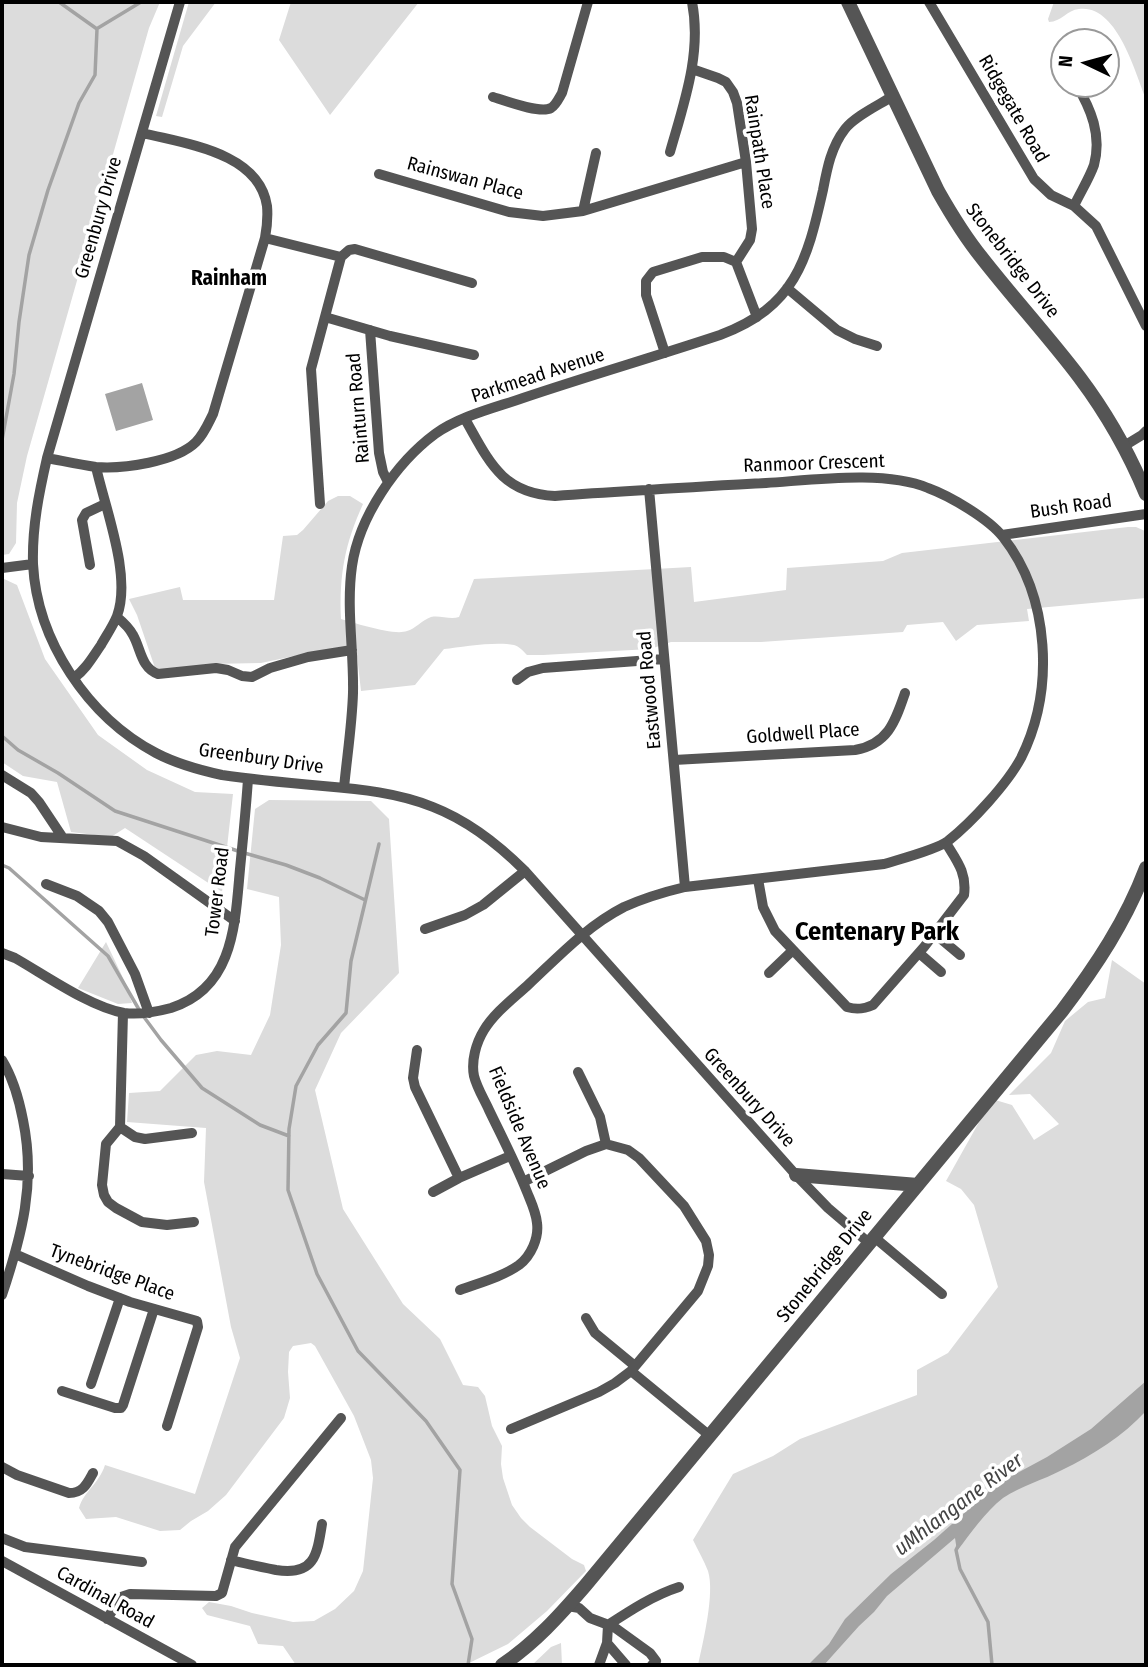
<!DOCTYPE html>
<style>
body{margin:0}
#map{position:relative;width:1148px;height:1667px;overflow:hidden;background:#fff;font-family:"Fira Sans Condensed",sans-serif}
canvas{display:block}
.frame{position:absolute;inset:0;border:4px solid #000;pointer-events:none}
.north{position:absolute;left:1050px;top:28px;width:70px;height:70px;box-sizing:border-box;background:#fff;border:2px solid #999;border-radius:50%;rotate:275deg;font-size:19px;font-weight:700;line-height:28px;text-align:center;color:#000}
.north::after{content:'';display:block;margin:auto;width:24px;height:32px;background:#000;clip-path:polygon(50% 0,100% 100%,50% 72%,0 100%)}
</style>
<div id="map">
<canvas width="1148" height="1667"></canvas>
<div class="frame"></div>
<div class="north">N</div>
</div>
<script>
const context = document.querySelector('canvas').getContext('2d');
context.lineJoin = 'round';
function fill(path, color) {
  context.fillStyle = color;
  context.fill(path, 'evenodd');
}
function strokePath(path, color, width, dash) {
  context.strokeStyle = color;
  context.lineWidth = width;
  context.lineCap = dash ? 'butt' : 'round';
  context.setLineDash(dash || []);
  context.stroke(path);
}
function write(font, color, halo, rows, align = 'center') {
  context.font = font + ' "Fira Sans Condensed",sans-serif';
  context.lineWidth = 7;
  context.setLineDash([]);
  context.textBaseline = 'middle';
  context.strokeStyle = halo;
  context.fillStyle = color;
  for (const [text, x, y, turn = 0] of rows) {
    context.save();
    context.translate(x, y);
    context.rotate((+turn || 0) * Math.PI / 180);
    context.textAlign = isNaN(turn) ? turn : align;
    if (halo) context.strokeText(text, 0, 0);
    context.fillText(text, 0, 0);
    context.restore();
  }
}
fill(new Path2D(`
 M 2,2 L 160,2 L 149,28 L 27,456 L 17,503 L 16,543 L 9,554 L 2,555 Z
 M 189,2 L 216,2 L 183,46 L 162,117 L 156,116 Z
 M 291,2 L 419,2 L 330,115 L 279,40 Z
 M 1054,2 L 1146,2 L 1146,99 C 1135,72 1117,4 1079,9 C 1067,10 1061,22 1049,22 L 1048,19 Z
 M 338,496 L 350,496 L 363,504 C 345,544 339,574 341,619 C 355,623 394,636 407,631 C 415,629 422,620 431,617 C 440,615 450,620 459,617 L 474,579 L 691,567 L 694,602 L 786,590 L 787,568 L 883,561 L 902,553 L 1128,527 L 1136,527 L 1145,531 L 1146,535 L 1146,598 L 1027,609 L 1029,621 L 977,625 L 956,641 L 943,622 L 907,625 L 903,632 L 761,642 L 671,642 L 650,649 L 543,655 L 527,655 C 523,651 520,647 514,645 C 496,641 462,647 444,649 L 415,685 L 361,691 L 356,647 L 304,654 L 261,663 L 210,664 L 164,670 L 155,668 L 137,615 L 129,599 L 180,587 L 183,600 L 274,600 L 283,536 L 297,535 L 303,530 L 328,501 Z
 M 2,578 L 17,585 L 45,659 L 98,735 L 147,770 L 195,792 L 233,794 L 222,892 L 125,828 L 111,837 L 71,832 L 57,782 L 23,776 L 2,762 Z
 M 269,800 L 371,801 L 389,819 L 399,973 L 341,1033 L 315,1090 L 343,1209 L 403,1304 L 440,1339 L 463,1385 L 478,1387 L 485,1396 L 492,1426 L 502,1446 L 501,1464 L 503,1478 L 512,1505 L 521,1518 L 530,1527 L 572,1559 L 584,1565 L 586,1571 L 547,1611 L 508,1644 L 465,1665 L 296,1665 L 283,1646 L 258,1644 L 250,1626 L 207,1615 L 202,1608 L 209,1602 L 231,1606 L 252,1613 L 293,1622 L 314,1621 L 335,1609 L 354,1591 L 363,1571 L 373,1478 L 371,1460 L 354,1416 L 315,1346 L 311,1343 L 293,1346 L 289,1352 L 288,1372 L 290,1398 L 284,1418 L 226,1495 L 208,1511 L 191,1521 L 180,1530 L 160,1531 L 116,1517 L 86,1519 L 79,1508 C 84,1491 99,1484 105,1465 L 195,1494 L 240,1358 L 231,1327 L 204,1182 L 206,1128 L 127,1122 L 129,1093 L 160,1091 L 196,1055 L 217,1051 L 251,1055 L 270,1015 L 281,945 L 279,897 L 247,889 L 255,809 Z
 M 106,942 L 124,980 L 132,1003 L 118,1004 L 78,988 Z
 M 1112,960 L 1146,984 L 1146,1661 L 1145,1665 L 698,1665 C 703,1642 715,1593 708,1571 C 704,1561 698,1550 693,1540 L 733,1474 L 773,1456 L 800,1439 L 917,1395 L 917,1370 L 948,1353 L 998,1287 L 974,1205 L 961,1189 L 946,1181 L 992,1099 L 1012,1105 L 1034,1140 L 1059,1124 L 1030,1094 L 1009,1095 L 1051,1053 L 1065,1021 L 1088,1002 L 1105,998 Z
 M 561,1643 L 562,1665 L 532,1665 L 551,1647 Z`), '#dcdcdc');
fill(new Path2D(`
 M 142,383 L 153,420 L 116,431 L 105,394 Z
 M 1146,1381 L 1146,1411 C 1123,1436 1093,1455 1062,1470 C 1043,1480 1021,1486 1003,1498 C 985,1512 971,1533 957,1551 L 955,1538 L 887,1596 L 874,1612 L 859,1626 L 824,1665 L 808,1665 L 829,1644 L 845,1619 L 891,1574 L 934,1540 L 997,1484 L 1047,1457 L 1091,1429 Z`), '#a3a3a3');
strokePath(new Path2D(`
 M 98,28 L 141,2
 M 2,440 L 14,374 L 19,322 L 29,255 L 48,190 L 79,103 L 95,75 L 97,29 L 59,2
 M 2,736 L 18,750 L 58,773 L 115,811 L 241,852 L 286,865 L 320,878 L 365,900
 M 379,844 L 351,961 L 346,1013 L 318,1045 L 296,1086 L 289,1129 L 288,1190 L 317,1274 L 358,1351 L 426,1421 L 460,1470 L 452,1584 L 472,1639 L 468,1665
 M 2,865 L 9,868 L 108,956 L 141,1013 L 161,1040 L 202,1088 L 260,1125 L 289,1136
 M 958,1546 L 956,1550 L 960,1569 L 988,1622 L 992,1665`), '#a3a3a3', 3.5);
strokePath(new Path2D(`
 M 180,2 L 47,458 C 39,493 32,527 33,564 C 37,641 88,717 156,753 C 177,764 199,770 222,775 C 255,780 289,783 323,786 C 360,789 399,793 433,807 C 469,821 498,844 525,871 L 796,1175 L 828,1208 L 869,1243
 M 929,2 L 1034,179 L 1051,195 L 1074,206 L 1096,226 L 1146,326
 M 1062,60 L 1064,63
 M 692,69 L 718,78 L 726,82 L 733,92 L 737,103 L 746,162 L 752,229 L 750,240 L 736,262
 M 493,97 C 506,101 540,114 551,108 C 556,105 559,98 562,93 L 588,2
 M 670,152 C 684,103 702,53 692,2
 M 379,174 L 509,212 L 543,216 L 583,211 L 746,162
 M 1074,206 C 1080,193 1089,179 1094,165 C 1102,135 1091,109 1076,84
 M 583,211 L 596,153
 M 265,238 L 341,257
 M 787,288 L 837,330 L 855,339 L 877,346
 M 325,317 L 390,336 L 474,355
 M 370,330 L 379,453 L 383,472 L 388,482
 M 665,353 L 646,295 L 646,281 L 653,272 L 702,257 L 724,257 L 736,262 L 757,317
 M 1124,446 L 1142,435 L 1146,431
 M 47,458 C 63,461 80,465 96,467 C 123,469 176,462 196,442 C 204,434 208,424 213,414 L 265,238 C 267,227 268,217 267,206 C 259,152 185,144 143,133
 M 649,489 L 685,887
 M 320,504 L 311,369 L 341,257 L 349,250 L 355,249 L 472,283
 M 1002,535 L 1146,514
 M 90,565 L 82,520 L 86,513 L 105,504
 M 2,568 L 33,564
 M 117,617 C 123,622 129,627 133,635 C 141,649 141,668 158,674 L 216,668 L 228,670 L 242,676 L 252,677 L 270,668 L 308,657 L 352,650
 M 74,678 C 86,669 92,658 101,645 C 106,636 113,626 117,616 C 132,576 105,508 96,467
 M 517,680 L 528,672 L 543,668 L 664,659
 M 674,760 L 855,750 C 888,744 895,722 905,693
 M 2,775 L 31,793 L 39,802 L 63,838
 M 344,788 C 347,756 352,725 353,693 C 354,651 346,608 352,566 C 359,517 396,463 435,434 C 460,416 494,408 523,398 C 588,376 654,357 720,335 C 795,307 807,261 823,190 C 827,169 831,147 845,129 C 855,116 879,105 893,96
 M 2,827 L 41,837 L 117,841 L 144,856 L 235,921
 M 758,879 L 763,907 L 775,931 L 847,1007 C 857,1010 864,1009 873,1005 L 924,947 L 964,895 C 967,873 957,861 946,843
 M 46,884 L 77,896 L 99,911 L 108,922 L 135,974 L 149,1013
 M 425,929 L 465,915 L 483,905 L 525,871
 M 935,934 L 960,955
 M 2,953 L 15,958 C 45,975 90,1007 124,1013 C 140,1015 156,1012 171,1008 C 234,988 235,924 240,869 C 243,839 246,809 248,779
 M 919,953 L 941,972
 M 769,973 L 793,950
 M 123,1013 L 120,1127 L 106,1144 L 102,1185 L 104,1195 L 108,1202 L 116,1208 L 142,1222 L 167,1225 L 194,1222
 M 417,1050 L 413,1078 L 415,1087 L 459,1178
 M 2,1060 C 13,1078 19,1099 23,1120 C 36,1183 22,1235 2,1295
 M 578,1072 L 600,1117 L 606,1144
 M 120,1127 L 135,1137 L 145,1139 L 192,1133
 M 2,1174 L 29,1176
 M 433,1192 L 459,1178 L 510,1156
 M 874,1237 L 942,1294
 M 15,1254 L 88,1286 L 130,1302 L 197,1321 L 198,1327 L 167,1426
 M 460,1290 C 479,1283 502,1277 519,1265 C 531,1256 539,1238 537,1223 C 536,1212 531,1202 527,1192 C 516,1164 502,1137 489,1110 C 484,1099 477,1088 474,1076 C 471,1061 476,1043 484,1030 C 495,1012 514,998 529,984 C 559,956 587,926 624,907 C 644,898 664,892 685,887 L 884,864 C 900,859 936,850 948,841 C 972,822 1007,784 1021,758 C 1055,690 1050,597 1003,537 C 989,519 950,496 928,488 C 885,470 813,480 766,483 C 696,487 625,491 555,496 C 501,493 489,461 465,419
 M 586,1318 L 595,1333 L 635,1366
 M 631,1371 L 710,1436
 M 91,1384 L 120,1298
 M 62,1391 L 115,1408 L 121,1408 L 123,1405 L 154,1309
 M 511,1429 L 599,1392 L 615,1383 L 631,1371 L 698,1291 L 708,1266 L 709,1255 L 706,1241 L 684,1206 L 639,1158 L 628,1150 L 606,1144 L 586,1151 L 523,1182
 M 2,1467 L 17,1475 L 69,1493 C 83,1493 87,1484 93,1473
 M 2,1538 L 25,1547 L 142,1562
 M 231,1560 C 246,1564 261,1567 276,1570 C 314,1576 317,1556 322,1524
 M 2,1561 L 192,1665
 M 568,1606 L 579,1608 L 590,1618 L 614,1627 L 650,1653 L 656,1661 L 652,1665
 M 107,1619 L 121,1597 L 130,1594 L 216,1596 L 222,1593 L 235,1547 L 341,1418
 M 607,1643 L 626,1665
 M 599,1665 L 607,1643 L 608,1625 C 631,1610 654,1595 679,1587`), '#555', 10);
strokePath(new Path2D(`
 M 848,2 L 938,191 C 951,214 965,237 982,258 C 1014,299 1049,337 1080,378 C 1107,414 1129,453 1146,494
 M 796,1175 L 918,1185
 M 502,1665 C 534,1644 560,1615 585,1586 L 1062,1011 C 1096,966 1126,921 1146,868`), '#555', 14);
write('19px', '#000', '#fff', [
 ["Ridgegate Road",1013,109,60],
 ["Rainpath Place",759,152,81],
 ["Rainswan Place",465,179,15],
 ["Greenbury Drive",99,218,-74],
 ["Stonebridge Drive",1012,261,52],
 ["Parkmead Avenue",538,376,-18],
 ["Rainturn Road",359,408,-95],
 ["Ranmoor Crescent",814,464,-2],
 ["Bush Road",1071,507,-8],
 ["Eastwood Road",650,690,-95],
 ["Goldwell Place",803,734,-4],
 ["Greenbury Drive",261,759,8],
 ["Tower Road",218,892,-83],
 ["Greenbury Drive",749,1098,48],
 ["Fieldside Avenue",519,1128,67],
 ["Stonebridge Drive",825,1266,-51],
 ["Tynebridge Place",112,1273,20],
 ["Cardinal Road",105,1598,29]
]);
write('bold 21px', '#000', '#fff', [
 ["Rainham",229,279]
]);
write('italic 21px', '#444', '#fff', [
 ["uMhlangane River",959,1505,-37]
]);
write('bold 26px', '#000', '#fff', [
 ["Centenary Park",877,933]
]);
</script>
